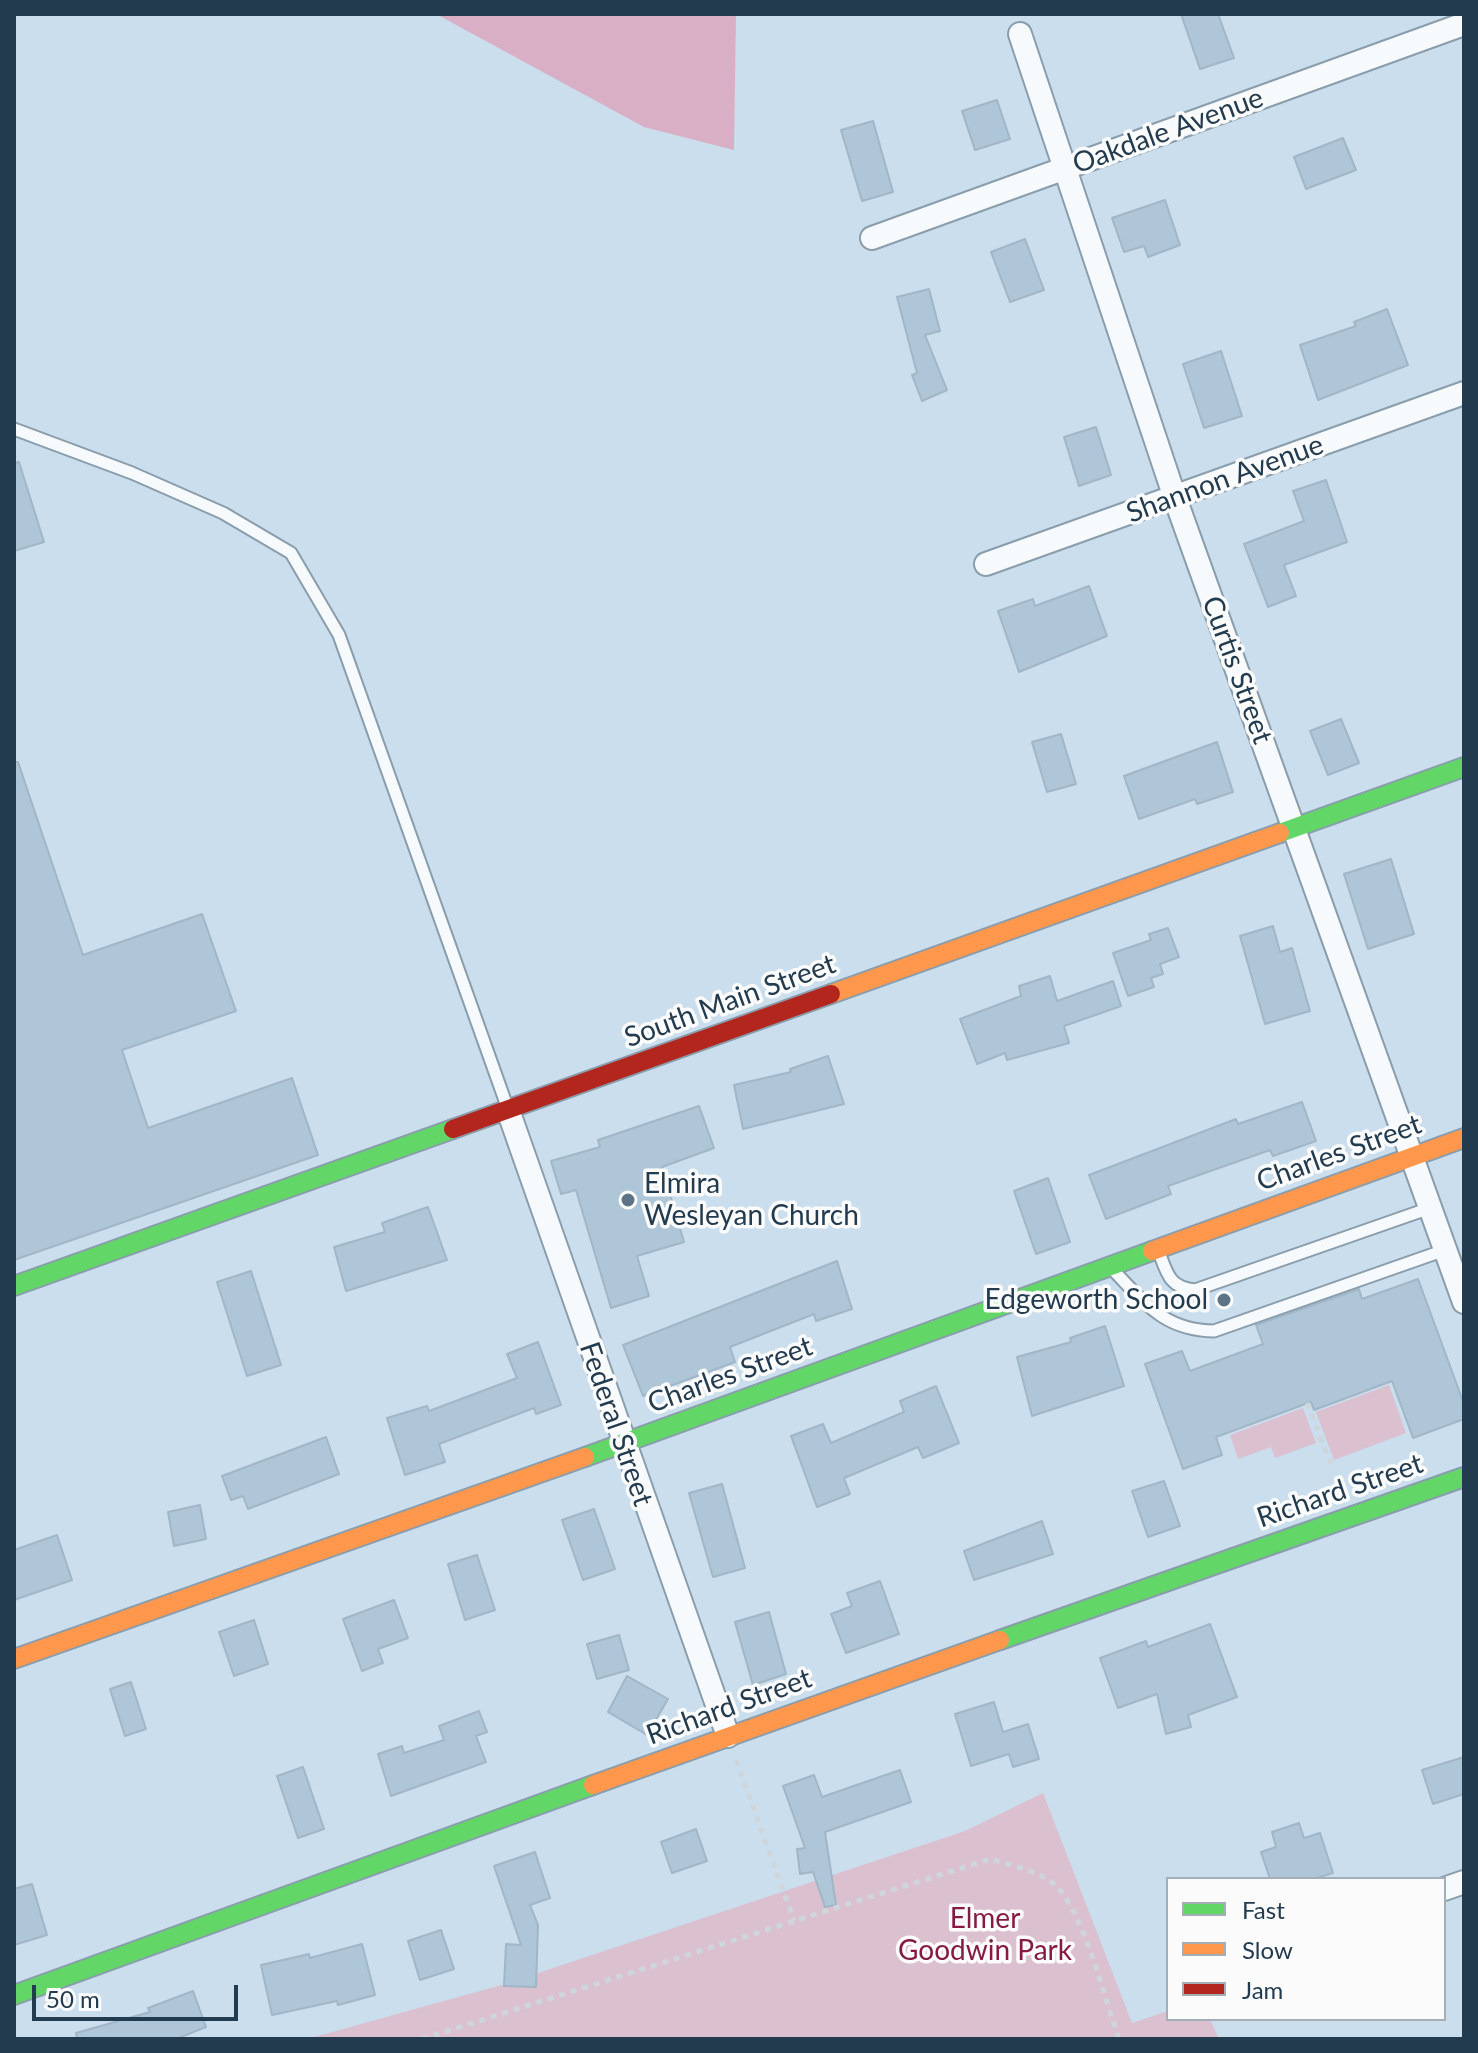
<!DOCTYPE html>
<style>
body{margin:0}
#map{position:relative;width:1478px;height:2053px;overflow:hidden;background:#cadeed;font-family:Lato,sans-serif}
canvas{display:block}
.frame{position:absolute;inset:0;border:16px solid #223b4f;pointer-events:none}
.legend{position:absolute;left:1166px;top:1877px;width:280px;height:144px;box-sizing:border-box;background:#fbfbfb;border:2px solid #a4aeb6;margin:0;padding:10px 14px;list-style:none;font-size:24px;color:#223b4f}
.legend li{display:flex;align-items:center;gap:16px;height:40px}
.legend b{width:40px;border:2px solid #a4aeb6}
.scale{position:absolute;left:32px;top:1985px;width:206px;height:36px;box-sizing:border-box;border:4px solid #223b4f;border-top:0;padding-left:10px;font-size:24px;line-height:28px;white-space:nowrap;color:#223b4f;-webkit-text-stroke:6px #fbfbfb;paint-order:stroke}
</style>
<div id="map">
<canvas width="1478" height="2053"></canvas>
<div class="frame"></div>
<ul class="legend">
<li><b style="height:10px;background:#63d668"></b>Fast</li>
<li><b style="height:10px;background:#ff974d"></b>Slow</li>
<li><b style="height:10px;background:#b3261e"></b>Jam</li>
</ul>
<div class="scale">50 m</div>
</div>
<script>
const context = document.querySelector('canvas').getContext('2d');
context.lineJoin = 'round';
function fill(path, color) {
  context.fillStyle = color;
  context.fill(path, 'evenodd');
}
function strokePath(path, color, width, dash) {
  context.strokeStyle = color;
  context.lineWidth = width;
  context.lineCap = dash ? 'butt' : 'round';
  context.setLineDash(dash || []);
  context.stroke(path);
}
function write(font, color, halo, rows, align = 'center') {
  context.font = font + ' Lato,sans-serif';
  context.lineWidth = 7;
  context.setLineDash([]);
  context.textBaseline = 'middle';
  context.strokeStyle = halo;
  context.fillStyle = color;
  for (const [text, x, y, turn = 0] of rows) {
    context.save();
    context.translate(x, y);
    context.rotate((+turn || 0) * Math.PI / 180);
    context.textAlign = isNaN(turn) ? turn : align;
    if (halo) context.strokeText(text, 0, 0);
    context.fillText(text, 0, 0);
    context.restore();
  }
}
fill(new Path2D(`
 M 1389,1385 L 1406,1433 L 1334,1460 L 1316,1412 Z
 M 1303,1408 L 1316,1443 L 1275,1458 L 1271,1447 L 1238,1459 L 1230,1435 Z
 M 1043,1793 L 1132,2023 L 1168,2011 L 1168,2019 L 1210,2019 L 1219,2039 L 307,2039 L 505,1984 L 965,1831 Z`), '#dbc0d0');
fill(new Path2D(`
 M 436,14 L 736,14 L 734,150 L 644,127 Z`), '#d8afc4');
const building = new Path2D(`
 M 1181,14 L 1218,14 L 1234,58 L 1200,69 Z
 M 997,100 L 1010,139 L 975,150 L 962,111 Z
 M 873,121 L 893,192 L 862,201 L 841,130 Z
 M 1343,138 L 1356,170 L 1306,189 L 1294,157 Z
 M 1165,200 L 1180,245 L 1148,257 L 1144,246 L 1124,252 L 1112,218 Z
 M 1025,239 L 1044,290 L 1010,302 L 991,252 Z
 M 929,289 L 940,331 L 925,335 L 947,390 L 922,401 L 912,375 L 917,373 L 897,297 Z
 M 1387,309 L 1408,365 L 1318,400 L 1300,345 L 1356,326 L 1354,322 Z
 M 1221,351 L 1242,416 L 1204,428 L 1183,364 Z
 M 1096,427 L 1111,475 L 1079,486 L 1064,437 Z
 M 19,462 L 44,542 L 14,551 L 14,463 Z
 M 1326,480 L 1347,542 L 1284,565 L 1296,596 L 1268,607 L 1244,544 L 1304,521 L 1293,491 Z
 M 1089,586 L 1107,636 L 1019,672 L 998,611 L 1033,599 L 1035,606 Z
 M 1341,719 L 1359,763 L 1328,775 L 1310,731 Z
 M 1061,734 L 1076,784 L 1047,792 L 1032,742 Z
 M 1217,742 L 1233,792 L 1197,804 L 1195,799 L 1139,819 L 1124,776 Z
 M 14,762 L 18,762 L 83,955 L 202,914 L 236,1011 L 122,1050 L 148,1128 L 292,1078 L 318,1155 L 14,1260 Z
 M 1391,859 L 1414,934 L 1368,949 L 1344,874 Z
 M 1273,926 L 1280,952 L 1292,948 L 1310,1011 L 1265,1024 L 1240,936 Z
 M 1168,928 L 1179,957 L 1160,964 L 1163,974 L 1151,978 L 1154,987 L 1128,996 L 1113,953 L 1151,940 L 1149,934 Z
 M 1050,976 L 1057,1001 L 1113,981 L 1121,1006 L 1064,1026 L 1069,1043 L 1007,1060 L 1005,1053 L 977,1064 L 960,1019 L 1021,996 L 1019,986 Z
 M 828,1056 L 844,1104 L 743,1129 L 734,1085 L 791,1072 L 790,1069 Z
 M 1302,1102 L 1316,1141 L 1273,1156 L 1270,1150 L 1168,1186 L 1171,1194 L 1106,1219 L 1089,1175 L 1236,1119 L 1238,1124 Z
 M 699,1106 L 714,1148 L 662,1167 L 684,1242 L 637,1256 L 649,1296 L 611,1308 L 576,1190 L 561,1194 L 551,1161 L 600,1147 L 598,1140 Z
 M 1048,1178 L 1070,1242 L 1036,1254 L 1014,1191 Z
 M 428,1207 L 447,1260 L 346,1291 L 334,1247 L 385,1232 L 382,1223 Z
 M 837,1261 L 852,1309 L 816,1321 L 814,1314 L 730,1347 L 735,1362 L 643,1396 L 623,1345 Z
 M 251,1271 L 281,1365 L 247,1376 L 217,1282 Z
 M 1418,1279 L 1464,1404 L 1464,1419 L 1413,1438 L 1392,1381 L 1314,1410 L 1311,1402 L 1216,1437 L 1222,1455 L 1183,1469 L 1145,1364 L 1182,1351 L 1190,1371 L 1263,1344 L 1256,1325 L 1359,1289 L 1362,1299 Z
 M 1105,1326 L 1124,1386 L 1032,1416 L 1017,1357 L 1071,1342 L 1070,1338 Z
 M 538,1342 L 561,1405 L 536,1414 L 534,1408 L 439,1444 L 445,1462 L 405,1475 L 387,1418 L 427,1406 L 429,1411 L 517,1378 L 507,1354 Z
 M 936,1386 L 959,1443 L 923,1458 L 918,1447 L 844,1478 L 850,1494 L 817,1507 L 791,1436 L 823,1424 L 831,1443 L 904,1412 L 900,1401 Z
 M 326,1437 L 339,1474 L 248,1509 L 243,1496 L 231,1500 L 222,1476 Z
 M 1164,1481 L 1180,1526 L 1148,1537 L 1132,1491 Z
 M 722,1484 L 745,1568 L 713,1577 L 689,1493 Z
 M 200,1505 L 206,1539 L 174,1546 L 168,1512 Z
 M 594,1509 L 615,1569 L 583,1580 L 562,1520 Z
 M 1042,1521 L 1053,1554 L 974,1580 L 964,1551 Z
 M 57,1535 L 72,1580 L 14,1600 L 14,1550 Z
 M 477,1555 L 495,1610 L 465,1620 L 448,1564 Z
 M 880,1581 L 899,1634 L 846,1653 L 831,1614 L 852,1606 L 847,1593 Z
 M 394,1600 L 408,1638 L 378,1649 L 383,1663 L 362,1671 L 343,1619 Z
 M 769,1612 L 786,1674 L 753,1685 L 735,1622 Z
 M 254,1620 L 268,1664 L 234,1676 L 219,1632 Z
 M 1210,1624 L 1237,1697 L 1188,1715 L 1191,1727 L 1166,1734 L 1157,1694 L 1118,1708 L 1100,1658 L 1146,1641 L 1148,1647 Z
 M 619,1635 L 629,1670 L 597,1679 L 587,1644 Z
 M 627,1676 L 668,1699 L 647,1735 L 608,1712 Z
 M 131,1682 L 146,1729 L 125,1736 L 110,1689 Z
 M 994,1702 L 1003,1732 L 1028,1724 L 1039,1759 L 1013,1767 L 1009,1754 L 971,1766 L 955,1714 Z
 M 479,1711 L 487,1732 L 476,1736 L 486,1762 L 391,1796 L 378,1754 L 402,1746 L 404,1753 L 444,1740 L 439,1726 Z
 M 1464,1757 L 1464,1794 L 1433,1804 L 1422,1770 Z
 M 303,1767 L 324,1829 L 298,1838 L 277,1776 Z
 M 900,1770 L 911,1802 L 825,1832 L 836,1905 L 825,1907 L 813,1872 L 800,1874 L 797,1849 L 805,1848 L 783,1786 L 814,1775 L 822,1797 Z
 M 1299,1823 L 1304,1838 L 1320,1833 L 1333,1873 L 1314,1879 L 1270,1879 L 1261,1852 L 1276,1847 L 1272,1832 Z
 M 696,1829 L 707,1861 L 672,1873 L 661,1842 Z
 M 535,1852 L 550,1898 L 530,1905 L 538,1925 L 536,1987 L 504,1986 L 506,1944 L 521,1945 L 494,1866 Z
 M 32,1884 L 47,1935 L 14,1945 L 14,1889 Z
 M 441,1930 L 454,1969 L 420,1980 L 408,1941 Z
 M 362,1944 L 375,1995 L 338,2005 L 337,2001 L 272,2015 L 261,1965 L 309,1954 L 310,1958 Z
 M 193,1991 L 206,2027 L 176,2039 L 77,2039 L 76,2033 L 150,2012 L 148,2008 Z`);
fill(building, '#aec6d7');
strokePath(building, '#a1b6c6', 2);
const lane = new Path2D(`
 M 14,429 L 132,473 L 223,513 L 291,553 L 339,635 L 508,1109
 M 1159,1252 C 1167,1274 1170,1288 1195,1290 L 1430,1208
 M 1113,1270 C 1146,1304 1164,1330 1214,1331 L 1445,1250`);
const street = new Path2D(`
 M 1020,34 L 1175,498 L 1464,1302
 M 872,238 L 1464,24
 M 986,564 L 1464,393
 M 508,1110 L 728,1736
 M 1444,1889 L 1464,1882`);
const fast = new Path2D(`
 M 1280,833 L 1464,767
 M 14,1286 L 453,1129
 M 585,1457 L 1152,1251
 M 1000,1640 L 1464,1477
 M 14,1995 L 593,1785`);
const slow = new Path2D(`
 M 831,994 L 1280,833
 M 1152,1251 L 1464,1138
 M 14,1659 L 585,1457
 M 593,1785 L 1000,1640`);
const jam = new Path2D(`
 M 453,1129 L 831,994`);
strokePath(lane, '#899dac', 15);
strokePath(street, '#899dac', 26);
strokePath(fast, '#899dac', 22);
strokePath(slow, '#899dac', 22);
strokePath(jam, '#899dac', 22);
strokePath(new Path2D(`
 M 1307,1403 L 1331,1464
 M 736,1760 L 794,1920
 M 422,2039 L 990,1859 C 1010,1865 1037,1870 1054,1884 C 1083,1909 1105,2000 1119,2039`), '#cfd6db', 5, [6, 6]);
strokePath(lane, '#f7fafc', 11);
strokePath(street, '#f7fafc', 22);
strokePath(fast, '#63d668', 18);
strokePath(slow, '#ff974d', 18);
strokePath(jam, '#b3261e', 18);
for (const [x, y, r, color] of [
 [628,1200,8,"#5d7486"],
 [1224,1300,8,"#5d7486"]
]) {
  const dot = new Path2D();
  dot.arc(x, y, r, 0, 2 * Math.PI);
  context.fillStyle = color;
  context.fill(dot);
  strokePath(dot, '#fbfbfb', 3);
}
write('28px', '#223b4f', '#fbfbfb', [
 ["Oakdale Avenue",1168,131,-20],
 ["Shannon Avenue",1225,479,-20],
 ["Curtis Street",1237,670,70],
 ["South Main Street",730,1001,-20],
 ["Charles Street",1339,1153,-20],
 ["Charles Street",730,1375,-20],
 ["Federal Street",616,1424,71],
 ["Richard Street",1340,1491,-19],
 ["Richard Street",729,1707,-20]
]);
write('28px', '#223b4f', '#fbfbfb', [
 ["Elmira",644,1184],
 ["Wesleyan Church",644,1216],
 ["Edgeworth School",1208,1300,"right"]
], 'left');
write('28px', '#851b44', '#fbfbfb', [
 ["Elmer",985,1919],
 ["Goodwin Park",985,1951]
]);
</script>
